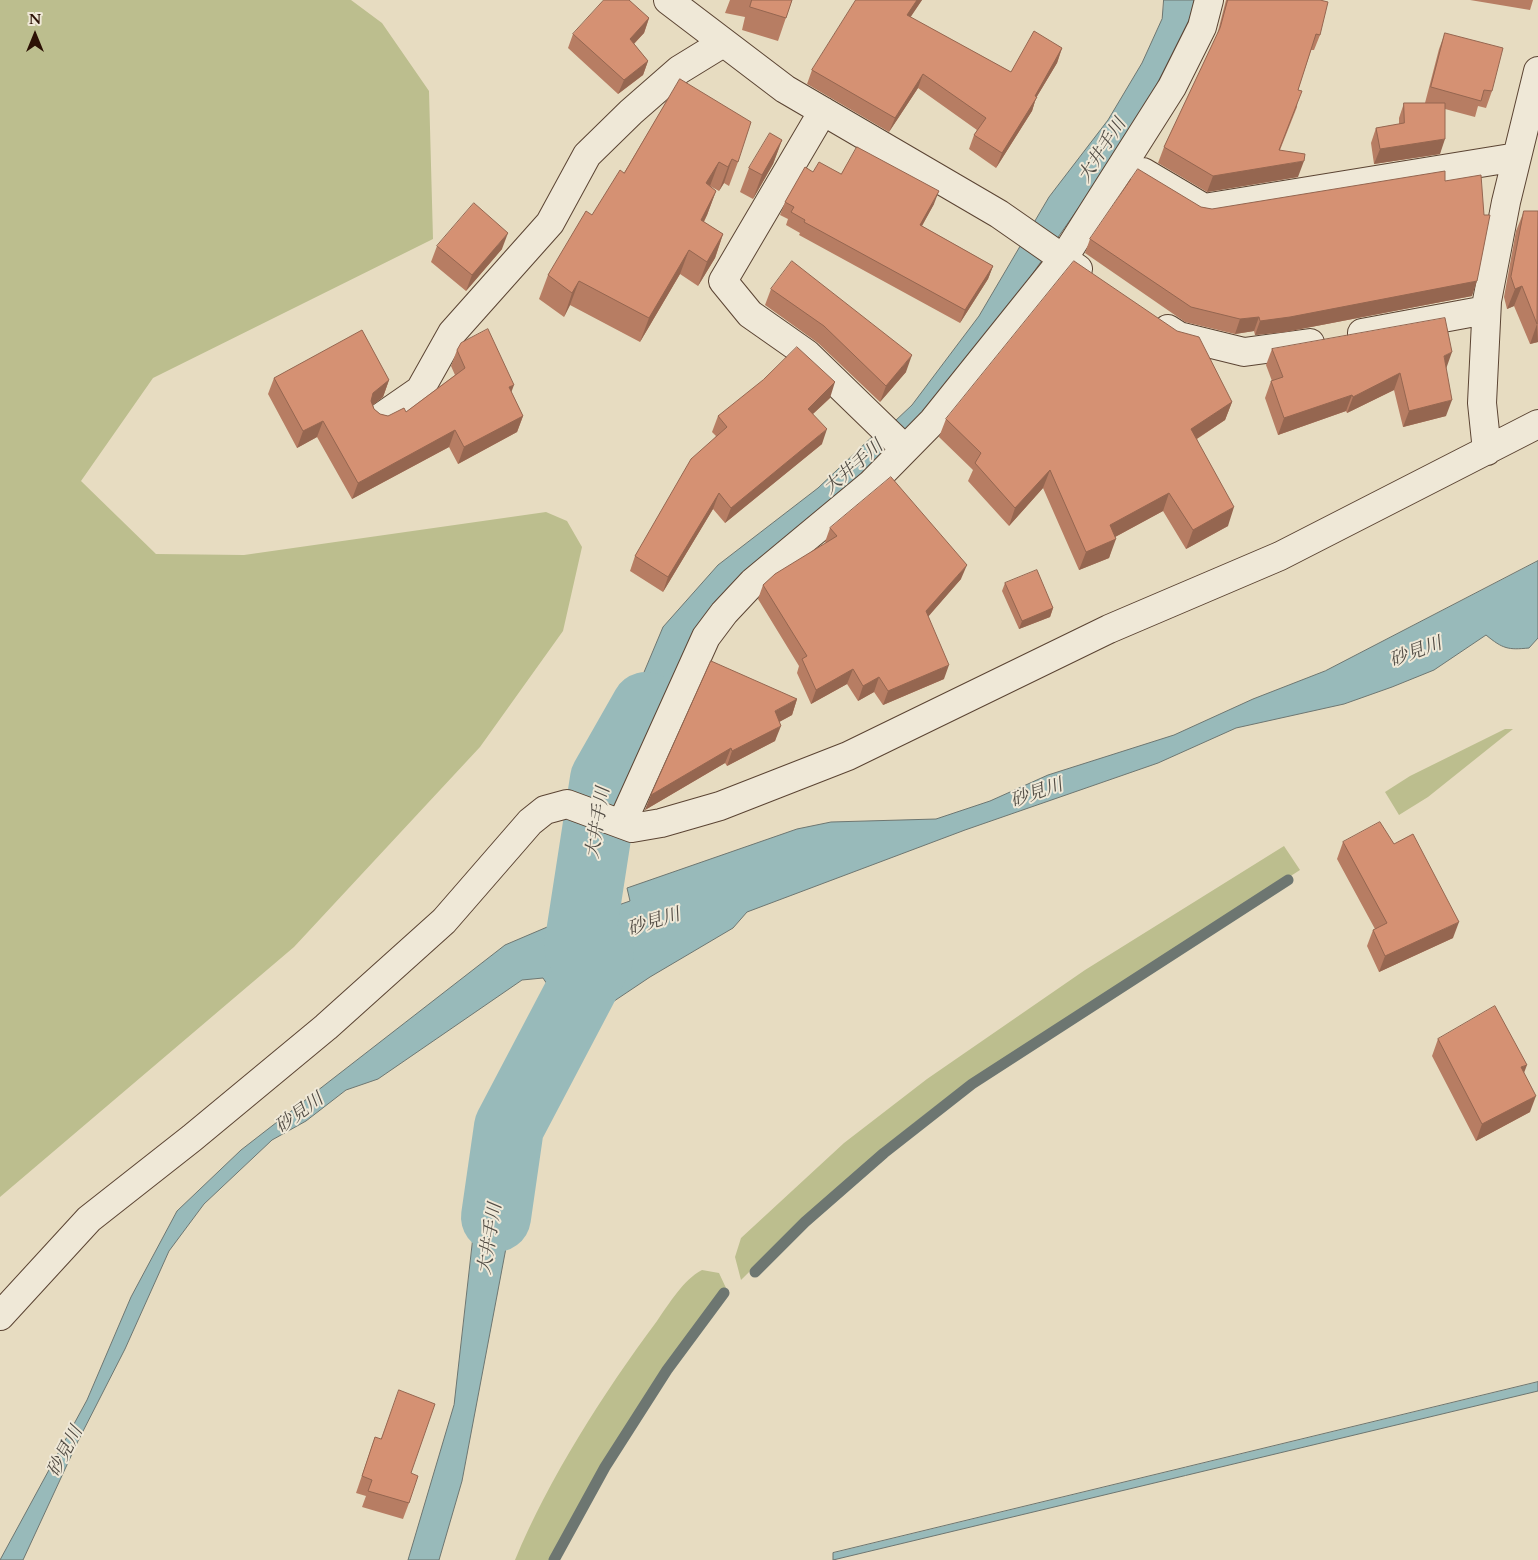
<!DOCTYPE html>
<meta charset="utf-8">
<style>
body{margin:0}
#map{position:relative;width:1538px;height:1560px;overflow:hidden;background:#e7dcc1;font-family:Cardo,serif}
canvas{display:block}
.north{position:absolute;left:10px;top:10px;width:50px;height:50px;-webkit-text-stroke:4px #efe8d7;paint-order:stroke;rotate:0deg;font-size:14px;font-weight:700;line-height:20px;text-align:center;color:#2c1104}
.north::after{content:'';display:block;margin:auto;width:18px;height:22px;background:#2c1104;clip-path:polygon(50% 0,100% 100%,50% 72%,0 100%)}
</style>
<div id="map">
<canvas width="1538" height="1560"></canvas>
<div class="north">N</div>
</div>
<script>
const context = document.querySelector('canvas').getContext('2d');
context.lineJoin = 'round';
function fill(path, color) {
  context.fillStyle = color;
  context.fill(path, 'evenodd');
}
function strokePath(path, color, width, dash) {
  context.strokeStyle = color;
  context.lineWidth = width;
  context.lineCap = dash ? 'butt' : 'round';
  context.setLineDash(dash || []);
  context.stroke(path);
}
function write(font, color, halo, rows, align = 'center') {
  context.font = font + ' Cardo,"Noto Serif JP",serif';
  context.lineWidth = 4;
  context.setLineDash([]);
  context.textBaseline = 'middle';
  context.strokeStyle = halo;
  context.fillStyle = color;
  for (const [text, x, y, turn = 0] of rows) {
    context.save();
    context.translate(x, y);
    context.rotate((+turn || 0) * Math.PI / 180);
    context.textAlign = isNaN(turn) ? turn : align;
    if (halo) context.strokeText(text, 0, 0);
    context.fillText(text, 0, 0);
    context.restore();
  }
}
fill(new Path2D(`
 M 0,0 L 351,0 L 382,23 L 429,91 L 433,239 L 153,378 L 81,481 L 156,554 L 244,555 L 546,512 L 567,521 L 582,547 L 563,631 L 480,747 L 294,947 L 0,1197 Z
 M 1505,729 L 1513,729 L 1428,797 L 1399,815 L 1385,792 L 1410,776 Z
 M 1284,846 L 1300,870 C 1190,941 1077,1008 969,1082 C 887,1139 813,1210 741,1280 L 735,1257 L 741,1238 L 844,1143 L 927,1079 L 1085,970 Z
 M 702,1270 L 719,1273 L 726,1288 L 665,1369 L 602,1467 L 553,1560 L 515,1560 C 549,1478 604,1392 657,1321 C 669,1304 683,1280 702,1270 Z`), '#bcbe8e');
const water = new Path2D(`
 M 1164,0 L 1195,0 L 1193,12 L 1137,124 L 1001,319 L 887,459 L 767,558 L 620,800 L 583,785 L 642,677 L 663,627 L 718,565 L 818,488 L 875,434 L 894,422 L 912,405 L 979,316 L 1049,197 L 1108,120 L 1142,63 L 1162,19 Z
 M 1538,561 L 1538,638 L 1529,648 C 1508,650 1503,649 1486,635 L 1434,670 L 1392,687 L 1344,704 L 1236,728 L 1158,763 L 965,830 L 747,912 L 733,928 L 650,977 L 544,1048 L 549,987 L 543,978 L 522,980 L 378,1079 L 346,1090 L 306,1121 L 272,1140 L 204,1204 L 169,1251 L 125,1349 L 78,1441 L 23,1560 L 0,1560 L 87,1400 L 131,1297 L 177,1211 L 241,1150 L 505,945 L 566,919 L 578,919 L 630,901 L 627,888 L 797,829 L 831,822 L 936,819 L 990,801 L 1048,775 L 1174,735 L 1253,699 L 1325,671 Z
 M 487,1115 L 529,1126 L 462,1481 L 439,1560 L 408,1560 L 454,1405 Z
 M 1538,1382 L 1538,1391 L 833,1560 L 833,1553 Z`);
fill(water, '#98baba');
strokePath(water, '#6d7671', 1);
strokePath(new Path2D(`
 M 755,1272 L 805,1222 L 884,1153 L 972,1084 L 1288,880
 M 554,1560 L 605,1467 L 667,1370 L 724,1293`), '#6d7671', 11);
strokePath(new Path2D(`
 M 579,947 L 605,779 L 646,707
 M 496,1217 L 509,1127 L 599,956`), '#98baba', 70);
const minor = new Path2D(`
 M 668,0 L 785,89 L 999,214 L 1078,269
 M 823,111 L 723,281 L 750,314 L 807,354 L 905,449
 M 1143,172 L 1204,208 L 1517,157
 M 1168,329 L 1179,336 L 1244,352 L 1310,343
 M 1362,333 L 1486,310
 M 381,417 L 420,390 L 452,333 L 550,223 L 587,155 L 631,112 L 679,70 L 723,43
 M 1487,451 L 1482,403 L 1487,301 L 1506,202 L 1538,71
 M 622,823 L 706,637 L 724,613 L 753,582 L 871,484 L 933,421 L 1063,259 L 1172,87 L 1202,27 L 1209,0
 M 0,1316 L 89,1219 L 192,1138 L 326,1027 L 444,921 L 530,822 L 545,810 L 567,804 L 632,828 L 661,823 L 720,806 L 848,756 L 1109,629 L 1280,556 L 1538,424`);
strokePath(minor, '#5b4433', 30);
strokePath(minor, '#efe8d7', 28);
fill(new Path2D(`
 M 730,0 L 792,0 L 778,41 L 742,30 L 745,17 L 725,13 Z
 M 856,0 L 922,0 L 910,17 L 1011,72 L 1062,48 L 1057,63 L 1036,98 L 1032,111 L 996,168 L 969,149 L 974,135 L 977,130 L 918,88 L 889,132 L 807,84 L 812,70 Z
 M 1226,0 L 1320,0 L 1320,35 L 1314,50 L 1311,50 L 1298,90 L 1297,107 L 1280,150 L 1298,177 L 1207,192 L 1158,163 L 1164,147 L 1217,35 Z
 M 1470,0 L 1533,0 L 1530,10 Z
 M 649,18 L 644,33 L 634,44 L 648,61 L 643,75 L 618,94 L 568,48 L 573,34 Z
 M 1445,33 L 1492,91 L 1486,108 L 1478,106 L 1475,117 L 1445,109 L 1440,154 L 1374,164 L 1371,143 L 1376,128 L 1399,124 L 1399,118 L 1404,103 L 1425,103 L 1439,49 Z
 M 680,79 L 738,162 L 729,186 L 724,183 L 719,191 L 710,186 L 716,191 L 707,215 L 704,222 L 723,234 L 715,258 L 698,286 L 680,274 L 640,342 L 570,305 L 564,317 L 539,299 L 548,275 L 624,173 Z
 M 782,140 L 773,164 L 753,199 L 740,192 L 749,168 Z
 M 813,172 L 841,174 L 934,204 L 922,226 L 993,266 L 988,279 L 960,323 L 799,235 L 800,233 L 786,225 L 788,219 L 780,215 L 785,202 Z
 M 1445,181 L 1472,296 L 1285,332 L 1255,335 L 1254,331 L 1235,334 L 1185,322 L 1085,253 L 1090,239 L 1201,207 L 1212,209 Z
 M 1524,211 L 1538,211 L 1538,342 L 1530,344 L 1514,306 L 1507,309 L 1504,297 L 1516,231 Z
 M 437,246 L 502,249 L 466,291 L 431,262 Z
 M 771,289 L 906,372 L 880,402 L 818,343 L 765,305 Z
 M 1272,349 L 1446,369 L 1446,416 L 1403,427 L 1394,390 L 1347,413 L 1346,411 L 1278,435 L 1265,398 L 1271,381 L 1272,381 L 1266,365 Z
 M 457,350 L 511,391 L 523,416 L 517,432 L 458,464 L 449,447 L 352,499 L 317,437 L 297,448 L 268,394 L 274,378 L 389,380 L 383,397 L 373,405 L 374,409 L 380,414 L 388,416 L 406,412 L 455,375 L 451,366 Z
 M 830,398 L 813,414 L 822,444 L 725,523 L 713,509 L 663,592 L 630,571 L 635,556 L 716,436 L 712,432 L 718,416 Z
 M 1232,402 L 1225,420 L 1197,439 L 1228,526 L 1186,549 L 1163,511 L 1115,537 L 1109,558 L 1079,570 L 1043,488 L 1009,526 L 968,481 L 973,470 L 939,437 L 946,419 Z
 M 830,528 L 961,579 L 928,616 L 944,679 L 883,705 L 874,692 L 858,701 L 847,684 L 811,704 L 797,673 L 799,666 L 758,599 L 763,585 L 826,543 L 825,542 Z
 M 1005,583 L 1053,608 L 1050,617 L 1019,629 L 1002,591 Z
 M 797,699 L 792,715 L 779,722 L 775,741 L 727,766 L 725,763 L 645,810 L 651,795 Z
 M 1343,842 L 1453,938 L 1379,972 L 1367,946 L 1373,930 L 1375,929 L 1337,859 Z
 M 1438,1039 L 1524,1073 L 1530,1112 L 1476,1141 L 1432,1056 Z
 M 375,1437 L 411,1473 L 409,1503 L 403,1519 L 362,1507 L 366,1496 L 356,1493 Z`), '#b77d63');
fill(new Path2D(`
 M 917,0 L 922,0 L 902,30 L 907,15 Z
 M 649,18 L 644,33 L 625,53 L 630,39 Z
 M 1062,48 L 1057,63 L 1036,98 L 1032,111 L 996,168 L 1002,153 Z
 M 648,61 L 643,75 L 618,94 L 624,80 Z
 M 923,74 L 918,88 L 889,132 L 895,118 Z
 M 1445,139 L 1440,154 L 1374,164 L 1380,149 Z
 M 782,140 L 773,164 L 753,199 L 762,175 Z
 M 732,159 L 724,183 L 719,191 L 728,167 Z
 M 1304,161 L 1298,177 L 1207,192 L 1213,176 Z
 M 719,162 L 710,186 L 706,183 Z
 M 716,191 L 707,215 L 692,244 L 701,220 Z
 M 939,191 L 934,204 L 915,238 L 920,225 Z
 M 508,233 L 502,249 L 466,291 L 472,275 Z
 M 723,234 L 715,258 L 698,286 L 707,262 Z
 M 689,250 L 680,274 L 640,342 L 649,318 Z
 M 993,266 L 988,279 L 960,323 L 965,310 Z
 M 579,281 L 570,305 L 564,317 L 572,293 Z
 M 1477,281 L 1472,296 L 1285,332 L 1255,335 L 1260,321 Z
 M 1522,286 L 1514,306 L 1507,309 L 1515,289 Z
 M 1259,317 L 1254,331 L 1235,334 L 1240,319 Z
 M 1537,324 L 1538,342 L 1530,344 Z
 M 1452,352 L 1446,369 L 1444,356 Z
 M 912,355 L 906,372 L 880,402 L 886,386 Z
 M 1400,373 L 1394,390 L 1347,413 L 1353,397 Z
 M 389,380 L 383,397 L 367,410 L 373,393 Z
 M 835,382 L 830,398 L 802,424 L 808,409 Z
 M 514,385 L 508,401 L 509,387 Z
 M 1352,395 L 1346,411 L 1278,435 L 1284,418 Z
 M 1452,400 L 1446,416 L 1403,427 L 1409,411 Z
 M 1232,402 L 1225,420 L 1184,447 L 1191,429 Z
 M 523,416 L 517,432 L 458,464 L 464,447 Z
 M 323,421 L 317,437 L 297,448 L 303,431 Z
 M 827,429 L 822,444 L 725,523 L 731,508 Z
 M 455,430 L 449,447 L 352,499 L 358,483 Z
 M 1050,470 L 1043,488 L 1009,526 L 1015,508 Z
 M 719,493 L 713,509 L 663,592 L 668,577 Z
 M 1169,493 L 1163,511 L 1104,543 L 1110,525 Z
 M 1234,507 L 1228,526 L 1186,549 L 1193,530 Z
 M 1116,539 L 1109,558 L 1079,570 L 1086,552 Z
 M 967,565 L 961,579 L 921,625 L 926,611 Z
 M 1053,608 L 1050,617 L 1019,629 L 1022,621 Z
 M 949,665 L 944,679 L 883,705 L 888,691 Z
 M 853,669 L 847,684 L 811,704 L 816,690 Z
 M 879,677 L 874,692 L 858,701 L 863,686 Z
 M 797,699 L 792,715 L 770,727 L 775,711 Z
 M 781,726 L 775,741 L 727,766 L 732,751 Z
 M 731,748 L 725,763 L 645,810 L 651,795 Z
 M 1459,922 L 1453,938 L 1379,972 L 1385,956 Z
 M 1527,1065 L 1521,1081 L 1521,1067 Z
 M 1536,1096 L 1530,1112 L 1476,1141 L 1482,1124 Z`), '#956650');
const building = new Path2D(`
 M 604,0 L 629,0 L 649,18 L 630,39 L 648,61 L 624,80 L 573,34 Z
 M 752,0 L 792,0 L 786,18 L 750,7 Z
 M 856,0 L 917,0 L 907,15 L 1011,72 L 1034,31 L 1062,48 L 1035,96 L 1037,97 L 1002,153 L 974,135 L 986,118 L 923,74 L 895,118 L 812,70 Z
 M 1228,0 L 1320,0 L 1328,2 L 1320,35 L 1316,34 L 1298,90 L 1302,91 L 1279,150 L 1305,154 L 1304,161 L 1213,176 L 1164,147 L 1220,28 Z
 M 1445,33 L 1503,48 L 1492,91 L 1484,90 L 1481,101 L 1431,87 Z
 M 680,79 L 751,122 L 738,162 L 732,159 L 728,167 L 719,162 L 706,183 L 716,191 L 701,220 L 723,234 L 707,262 L 689,250 L 649,318 L 579,281 L 572,293 L 548,275 L 586,211 L 592,215 L 620,170 L 624,173 Z
 M 1404,103 L 1445,103 L 1445,139 L 1380,149 L 1376,128 L 1404,123 Z
 M 770,133 L 782,140 L 762,175 L 749,168 Z
 M 857,147 L 939,191 L 920,225 L 993,266 L 965,310 L 804,222 L 805,220 L 791,212 L 794,207 L 785,202 L 805,167 L 813,172 L 819,162 L 841,174 Z
 M 1138,169 L 1201,207 L 1212,209 L 1445,171 L 1445,181 L 1481,175 L 1484,215 L 1490,215 L 1477,281 L 1290,317 L 1260,321 L 1259,317 L 1240,319 L 1191,307 L 1090,239 Z
 M 474,203 L 508,233 L 472,275 L 437,246 Z
 M 1524,211 L 1538,211 L 1537,324 L 1522,286 L 1515,289 L 1511,277 Z
 M 792,261 L 912,355 L 886,386 L 824,326 L 771,289 Z
 M 1074,261 L 1177,331 L 1199,337 L 1232,402 L 1191,429 L 1234,507 L 1193,530 L 1169,493 L 1110,525 L 1116,539 L 1086,552 L 1050,470 L 1015,508 L 975,463 L 981,453 L 946,419 Z
 M 1445,318 L 1452,352 L 1444,356 L 1452,400 L 1409,411 L 1400,373 L 1353,397 L 1352,395 L 1284,418 L 1271,381 L 1283,377 L 1272,349 Z
 M 488,329 L 514,385 L 509,387 L 523,416 L 464,447 L 455,430 L 358,483 L 323,421 L 303,431 L 274,378 L 362,330 L 389,380 L 373,393 L 371,401 L 374,409 L 380,414 L 388,416 L 404,408 L 406,412 L 465,368 L 457,350 L 461,343 Z
 M 797,347 L 835,382 L 808,409 L 827,429 L 731,508 L 719,493 L 668,577 L 635,556 L 691,459 L 727,427 L 718,416 L 763,380 Z
 M 891,477 L 967,565 L 926,611 L 949,665 L 888,691 L 879,677 L 863,686 L 853,669 L 816,690 L 802,659 L 807,656 L 763,585 L 775,574 L 837,536 L 830,528 Z
 M 1037,570 L 1053,608 L 1022,621 L 1005,583 Z
 M 711,661 L 797,699 L 775,711 L 781,726 L 732,751 L 731,748 L 651,795 Z
 M 1380,822 L 1394,844 L 1413,834 L 1459,922 L 1385,956 L 1373,930 L 1387,923 L 1343,842 Z
 M 1495,1006 L 1527,1065 L 1521,1067 L 1536,1096 L 1482,1124 L 1438,1039 Z
 M 399,1390 L 435,1404 L 411,1473 L 418,1476 L 409,1503 L 368,1491 L 372,1480 L 362,1476 L 375,1437 L 381,1439 Z`);
fill(building, '#d59173');
strokePath(building, '#956650', 1);
write('italic 18px', '#524c44', '#efe8d7', [
 ["大井手川",1103,151,-57],
 ["大井手川",854,468,-41],
 ["砂見川",1416,653,-20],
 ["砂見川",1037,794,-19],
 ["大井手川",599,823,-81],
 ["砂見川",654,923,-17],
 ["砂見川",300,1114,-36],
 ["大井手川",491,1239,-81],
 ["砂見川",66,1452,-62]
]);
</script>
